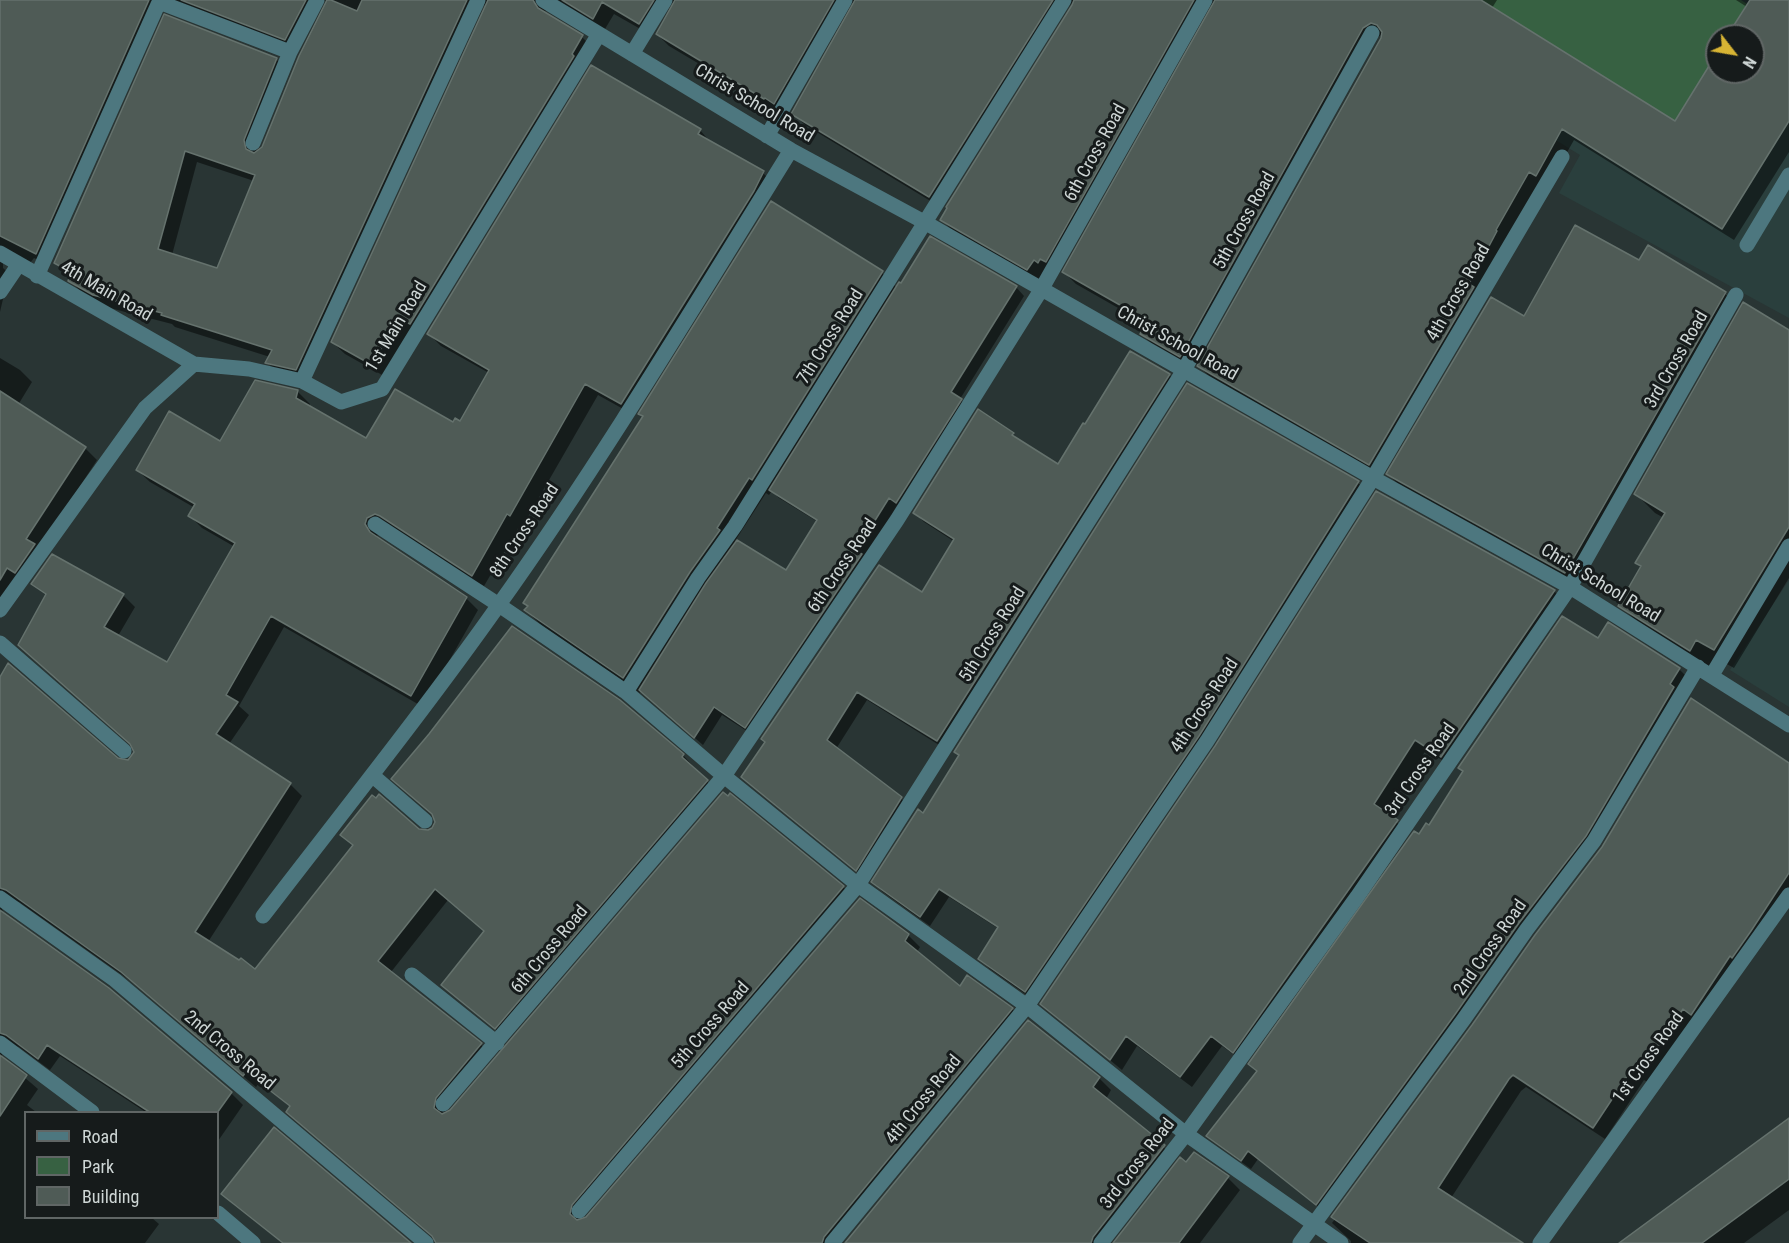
<!DOCTYPE html>
<style>
body{margin:0}
#map{position:relative;width:1789px;height:1243px;overflow:hidden;background:#293534;font-family:"Roboto Condensed",sans-serif}
canvas{display:block}
.legend{position:absolute;left:24px;top:1111px;width:195px;height:108px;box-sizing:border-box;background:#161b1b;border:2px solid #606665;margin:0;padding:8px 10px;list-style:none;font-size:18px;color:#ced6d5}
.legend li{display:flex;align-items:center;gap:12px;height:30px}
.legend b{width:30px;border:2px solid #606665}
.north{position:absolute;left:1705px;top:24px;width:60px;height:60px;box-sizing:border-box;background:#161b1b;border:2px solid #606665;border-radius:50%;rotate:121deg;font-size:16px;font-weight:700;line-height:24px;text-align:center;color:#ced6d5}
.north::after{content:'';display:block;margin:auto;width:21px;height:27px;background:#d7b434;clip-path:polygon(50% 0,100% 100%,50% 72%,0 100%)}
</style>
<div id="map">
<canvas width="1789" height="1243"></canvas>
<ul class="legend">
<li><b style="height:8px;background:#4d777f"></b>Road</li>
<li><b style="height:16px;background:#376142"></b>Park</li>
<li><b style="height:16px;background:#4f5b56"></b>Building</li>
</ul>
<div class="north">N</div>
</div>
<script>
const context = document.querySelector('canvas').getContext('2d');
context.lineJoin = 'round';
function fill(path, color) {
  context.fillStyle = color;
  context.fill(path, 'evenodd');
}
function strokePath(path, color, width, dash) {
  context.strokeStyle = color;
  context.lineWidth = width;
  context.lineCap = dash ? 'butt' : 'round';
  context.setLineDash(dash || []);
  context.stroke(path);
}
function write(font, color, halo, rows, align = 'center') {
  context.font = font + ' "Roboto Condensed",sans-serif';
  context.lineWidth = 6;
  context.setLineDash([]);
  context.textBaseline = 'middle';
  context.strokeStyle = halo;
  context.fillStyle = color;
  for (const [text, x, y, turn = 0] of rows) {
    context.save();
    context.translate(x, y);
    context.rotate((+turn || 0) * Math.PI / 180);
    context.textAlign = isNaN(turn) ? turn : align;
    if (halo) context.strokeText(text, 0, 0);
    context.fillText(text, 0, 0);
    context.restore();
  }
}
fill(new Path2D(`
 M 1328,0 L 1789,0 L 1789,318 L 1559,193 L 1580,155 ZM 1717,36 L 1753,36 L 1753,72 L 1717,72 Z
 M 1789,580 L 1789,707 L 1730,670 Z`), '#2a3f3d');
fill(new Path2D(`
 M 1481,0 L 1741,0 L 1747,4 L 1727,36 L 1717,36 L 1717,53 L 1675,121 Z`), '#376142');
fill(new Path2D(`
 M 0,0 L 1497,0 L 1492,8 L 1675,123 L 1717,55 L 1717,72 L 1753,72 L 1753,36 L 1729,36 L 1747,7 L 1736,0 L 1789,0 L 1789,152 L 1734,240 L 1574,140 L 1382,476 L 1211,378 L 1199,366 L 1382,38 L 1382,34 L 1375,40 L 1193,368 L 1154,346 L 1142,334 L 1148,325 L 1076,284 L 1064,272 L 1217,2 L 1208,7 L 1040,281 L 954,232 L 942,220 L 1074,6 L 1074,1 L 1068,7 L 942,208 L 805,125 L 793,113 L 855,1 L 848,7 L 777,110 L 669,46 L 657,34 L 675,1 L 669,6 L 651,35 L 614,14 L 605,29 L 551,3 L 545,12 L 582,37 L 594,49 L 384,376 L 345,354 L 332,342 L 490,1 L 481,8 L 309,381 L 279,374 L 267,362 L 270,357 L 175,327 L 172,324 L 106,307 L 82,293 L 70,280 L 71,276 L 55,263 L 276,59 L 288,71 L 255,154 L 263,148 L 328,2 L 325,0 L 298,51 L 166,4 L 48,265 L 34,258 L 30,263 L 3,261 L 3,268 L 16,280 L 3,299 L 0,312 ZM 197,162 L 254,181 L 217,270 L 172,255 Z
 M 700,130 L 711,143 L 763,173 L 775,185 L 634,415 L 598,395 L 522,527 L 520,525 L 484,586 L 379,530 L 377,537 L 466,598 L 478,610 L 423,707 L 284,627 L 239,706 L 249,715 L 229,744 L 290,784 L 302,796 L 208,942 L 256,971 L 354,846 L 342,835 L 418,830 L 428,832 L 683,755 L 695,768 L 694,769 L 719,793 L 508,1040 L 443,985 L 485,932 L 448,900 L 391,972 L 481,1045 L 493,1057 L 447,1110 L 446,1115 L 730,795 L 843,887 L 855,899 L 583,1217 L 582,1222 L 908,935 L 920,947 L 917,952 L 961,988 L 1012,1009 L 1024,1021 L 841,1243 L 437,1243 L 435,1238 L 291,1107 L 259,1083 L 256,1087 L 135,984 L 19,902 L 9,900 L 2,909 L 4,915 L 231,1093 L 243,1105 L 218,1141 L 218,1112 L 143,1112 L 144,1111 L 60,1056 L 50,1070 L 19,1047 L 9,1045 L 2,1054 L 2,1058 L 38,1089 L 27,1105 L 36,1112 L 26,1112 L 26,1218 L 152,1218 L 159,1224 L 145,1243 L 0,1243 L 0,680 L 123,762 L 132,759 L 135,752 L 133,745 L 19,645 L 123,595 L 135,607 L 118,636 L 168,664 L 235,547 L 202,528 L 190,516 L 195,508 L 150,482 L 137,470 L 220,443 L 298,392 L 310,404 L 309,407 L 367,440 L 461,423 L 489,373 L 441,346 L 429,334 Z
 M 930,238 L 1016,287 L 1024,296 L 960,399 L 969,408 L 753,735 L 722,715 L 703,745 L 641,691 L 640,693 L 542,626 L 526,610 L 644,417 L 640,414 L 882,273 L 897,288 L 902,285 ZM 772,491 L 779,498 L 818,522 L 786,572 L 735,541 L 766,493 L 769,495 Z
 M 1648,247 L 1725,294 L 1736,304 L 1576,583 L 1399,485 L 1388,474 L 1640,262 Z
 M 1789,332 L 1789,578 L 1734,668 L 1716,658 L 1709,669 L 1639,624 L 1620,605 L 1642,568 L 1637,563 L 1664,518 L 1655,513 L 1636,494 Z
 M 0,358 L 20,370 L 32,382 L 18,405 L 85,448 L 97,460 L 0,609 Z
 M 1169,375 L 1179,384 L 947,750 L 867,700 L 836,749 L 901,798 L 910,808 L 866,879 L 743,777 L 923,594 L 955,542 L 924,522 L 915,513 L 1013,434 L 1022,443 L 1059,466 Z
 M 1188,385 L 1358,483 L 1368,492 L 1035,1001 L 990,969 L 980,959 L 999,929 L 949,897 L 930,926 L 883,892 L 873,882 L 923,815 Z
 M 1554,591 L 1565,602 L 1453,767 L 1426,750 L 1386,813 L 1408,832 L 1244,1062 L 1222,1046 L 1192,1087 L 1137,1046 L 1122,1070 L 1042,1004 Z
 M 1599,640 L 1679,669 L 1688,678 L 1595,845 L 1326,1213 L 1258,1159 L 1251,1169 L 1218,1145 L 1208,1136 L 1258,1072 L 1250,1064 L 1419,836 L 1429,827 L 1464,772 L 1459,768 Z
 M 1789,765 L 1789,903 L 1652,1085 L 1644,1080 L 1605,1139 L 1526,1087 L 1521,1091 L 1451,1198 L 1520,1243 L 1351,1243 L 1351,1241 L 1332,1223 L 1335,1219 Z
 M 1099,1078 L 1111,1090 L 1106,1099 L 1176,1158 L 1110,1243 L 847,1243 Z
 M 1789,1120 L 1789,1210 L 1744,1243 L 1644,1243 Z
 M 1194,1154 L 1228,1178 L 1240,1190 L 1200,1243 L 1115,1243 Z
 M 223,1194 L 409,1243 L 282,1243 L 235,1206 Z`), '#0007');
const building = new Path2D(`
 M 0,0 L 149,0 L 36,254 L 0,236 Z
 M 181,0 L 306,0 L 285,40 Z
 M 327,0 L 331,0 L 357,11 L 362,0 L 467,0 L 296,370 L 265,363 L 272,350 L 161,315 L 162,313 L 93,295 L 68,281 L 71,272 L 54,263 L 164,14 L 277,58 L 244,140 L 246,149 L 254,153 L 262,147 L 299,56 ZM 185,151 L 255,175 L 217,268 L 158,249 Z
 M 488,0 L 533,0 L 538,8 L 583,35 L 572,54 L 574,56 L 410,324 L 399,318 L 372,365 L 331,342 Z
 M 562,0 L 654,0 L 639,24 L 602,2 L 593,19 Z
 M 675,0 L 834,0 L 774,104 L 765,98 L 764,99 L 656,34 Z
 M 855,0 L 1053,0 L 929,197 L 791,114 Z
 M 1074,0 L 1194,0 L 1046,262 L 1040,259 L 1038,263 L 1034,260 L 1027,270 L 940,220 L 947,208 L 946,207 L 1072,5 Z
 M 1215,0 L 1481,0 L 1675,121 L 1717,53 L 1717,72 L 1753,72 L 1753,36 L 1727,36 L 1750,0 L 1789,0 L 1789,121 L 1722,229 L 1562,129 L 1536,176 L 1529,172 L 1496,230 L 1497,231 L 1469,284 L 1474,287 L 1369,465 L 1197,366 L 1381,38 L 1382,32 L 1377,25 L 1371,23 L 1363,28 L 1180,357 L 1140,334 L 1148,321 L 1062,272 Z
 M 591,65 L 701,129 L 698,134 L 764,171 L 754,191 L 621,404 L 585,384 L 510,516 L 507,514 L 472,576 L 380,516 L 375,514 L 367,518 L 365,524 L 370,532 L 467,597 L 411,696 L 271,616 L 226,695 L 238,702 L 216,734 L 291,783 L 195,932 L 239,960 L 241,958 L 255,969 L 353,845 L 340,835 L 372,795 L 376,798 L 379,794 L 419,829 L 428,830 L 432,828 L 435,822 L 432,814 L 391,779 L 429,734 L 512,626 L 620,700 L 684,754 L 682,757 L 708,780 L 495,1029 L 441,985 L 484,931 L 435,889 L 378,961 L 482,1043 L 436,1098 L 434,1108 L 442,1114 L 450,1110 L 723,792 L 728,796 L 730,793 L 844,886 L 572,1205 L 570,1214 L 577,1220 L 586,1217 L 860,898 L 909,934 L 905,941 L 960,986 L 967,975 L 1013,1008 L 824,1237 L 822,1243 L 436,1243 L 432,1236 L 286,1112 L 290,1106 L 246,1072 L 243,1076 L 121,972 L 6,890 L 0,888 L 0,677 L 8,663 L 118,758 L 128,760 L 134,752 L 130,744 L 18,645 L 46,594 L 31,584 L 52,554 L 124,594 L 104,627 L 167,662 L 235,543 L 188,516 L 195,504 L 136,470 L 169,411 L 220,441 L 255,380 L 298,390 L 296,398 L 366,438 L 395,389 L 453,422 L 455,418 L 460,421 L 489,370 L 427,334 Z
 M 771,201 L 883,271 L 752,480 L 749,478 L 717,528 L 720,530 L 690,572 L 623,678 L 524,610 L 528,606 L 523,603 L 643,416 L 638,414 Z
 M 1575,225 L 1639,260 L 1648,245 L 1726,292 L 1565,573 L 1386,474 L 1491,297 L 1524,316 Z
 M 930,236 L 1017,286 L 951,392 L 962,399 L 896,503 L 889,498 L 856,551 L 862,554 L 745,728 L 714,707 L 694,738 L 639,690 L 706,583 L 737,540 L 786,570 L 817,520 L 769,490 L 899,282 L 901,283 Z
 M 1743,302 L 1789,330 L 1789,527 L 1714,650 L 1696,640 L 1690,651 L 1618,606 L 1641,566 L 1635,563 L 1665,513 L 1634,494 Z
 M 1130,351 L 1170,374 L 937,741 L 857,692 L 827,740 L 902,797 L 856,871 L 741,777 L 765,742 L 761,739 L 879,565 L 922,592 L 954,539 L 913,513 L 978,409 L 1014,433 L 1012,435 L 1058,464 L 1083,423 L 1085,424 Z
 M 1187,383 L 1359,481 L 1199,736 L 1025,992 L 978,959 L 998,927 L 939,889 L 920,917 L 871,882 L 918,809 L 923,813 L 959,755 L 954,752 Z
 M 0,391 L 86,447 L 26,539 L 35,544 L 15,573 L 7,568 L 0,580 Z
 M 1376,491 L 1555,590 L 1441,757 L 1415,740 L 1374,804 L 1398,820 L 1233,1053 L 1211,1036 L 1180,1077 L 1126,1036 L 1110,1060 L 1040,1004 L 1215,746 Z
 M 1562,616 L 1598,638 L 1608,622 L 1680,668 L 1670,684 L 1674,687 L 1586,836 L 1519,923 L 1456,1013 L 1316,1205 L 1248,1151 L 1241,1161 L 1206,1136 L 1257,1071 L 1248,1064 L 1414,831 L 1419,834 L 1426,823 L 1429,825 L 1463,771 L 1458,768 Z
 M 1691,698 L 1789,763 L 1789,873 L 1751,931 L 1732,958 L 1730,956 L 1691,1015 L 1683,1009 L 1640,1074 L 1632,1069 L 1593,1128 L 1513,1075 L 1509,1079 L 1438,1188 L 1523,1243 L 1370,1243 L 1331,1217 L 1472,1025 L 1535,935 L 1602,847 Z
 M 0,910 L 109,988 L 232,1092 L 217,1113 L 151,1113 L 47,1045 L 38,1059 L 6,1035 L 0,1033 Z
 M 1028,1020 L 1100,1077 L 1093,1087 L 1165,1145 L 1093,1237 L 1091,1243 L 845,1243 Z
 M 0,1055 L 27,1075 L 0,1116 Z
 M 1789,1118 L 1789,1179 L 1702,1243 L 1619,1243 Z
 M 274,1127 L 411,1243 L 283,1243 L 221,1194 Z
 M 1194,1152 L 1229,1176 L 1179,1243 L 1113,1243 L 1180,1157 L 1186,1162 Z`);
fill(building, '#4f5b56');
strokePath(building, '#65726d', 1.5);
strokePath(new Path2D(`
 M 543,0 L 791,150 L 926,223 L 1373,478 L 1570,587 L 1789,725
 M 159,2 L 290,52
 M 632,54 L 665,0
 M 767,136 L 845,0
 M 253,143 L 290,52 L 317,0
 M 1747,245 L 1789,175
 M 0,253 L 194,364
 M 37,276 L 160,0
 M 0,292 L 19,264
 M 302,381 L 478,0
 M 375,524 L 499,605 L 626,692 L 724,776 L 858,885 L 1027,1006 L 1186,1134 L 1341,1243
 M 0,610 L 145,408 L 194,364 L 249,369 L 302,381 L 341,402 L 382,389 L 599,34
 M 0,643 L 124,751
 M 1712,675 L 1789,546
 M 626,692 L 698,578 L 735,526 L 1064,0
 M 372,775 L 425,821
 M 0,898 L 115,980 L 426,1243
 M 263,916 C 342,813 423,712 498,606 C 603,459 696,303 791,150
 M 412,975 L 497,1043
 M 0,1043 L 92,1112
 M 443,1104 L 724,776 L 897,520 L 1041,290 L 1205,0
 M 579,1211 L 858,885 L 1184,370 L 1372,33
 M 218,1213 L 253,1243
 M 832,1243 L 1027,1006 L 1207,741 L 1373,478 L 1562,157
 M 1101,1243 L 1186,1134 L 1357,897 L 1570,587 L 1736,295
 M 1300,1243 L 1464,1019 L 1527,929 L 1594,841 L 1698,667
 M 1540,1243 L 1789,895`), '#4d777f', 15);
write('18px', '#ced6d5', '#161b1b', [
 ["Christ School Road",754,104,31],
 ["6th Cross Road",1096,153,-61],
 ["5th Cross Road",1245,221,-61],
 ["4th Main Road",106,292,30],
 ["4th Cross Road",1459,293,-60],
 ["1st Main Road",397,327,-59],
 ["7th Cross Road",831,337,-58],
 ["Christ School Road",1177,344,29],
 ["3rd Cross Road",1677,360,-60],
 ["8th Cross Road",525,531,-56],
 ["6th Cross Road",843,566,-56],
 ["Christ School Road",1600,584,31],
 ["5th Cross Road",993,635,-58],
 ["4th Cross Road",1205,706,-57],
 ["3rd Cross Road",1421,770,-55],
 ["2nd Cross Road",1491,948,-55],
 ["6th Cross Road",550,950,-50],
 ["5th Cross Road",711,1026,-49],
 ["2nd Cross Road",229,1051,40],
 ["1st Cross Road",1649,1058,-54],
 ["4th Cross Road",924,1100,-51],
 ["3rd Cross Road",1138,1164,-52]
]);
</script>
